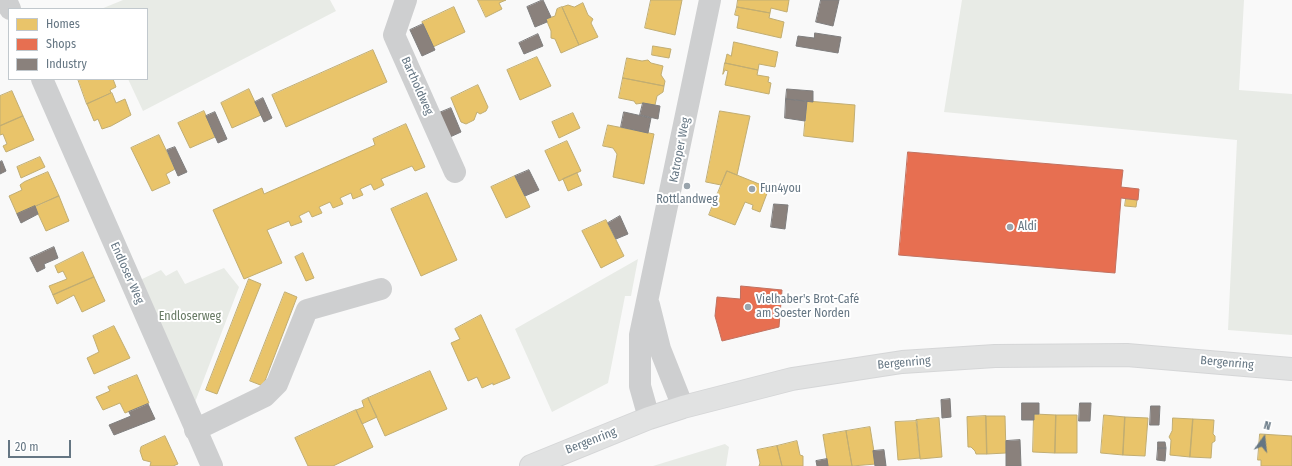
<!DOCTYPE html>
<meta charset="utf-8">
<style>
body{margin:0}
#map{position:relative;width:1292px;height:466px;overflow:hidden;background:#f9f9f9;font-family:"Fira Sans Condensed",sans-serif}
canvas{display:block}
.legend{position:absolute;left:8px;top:8px;width:140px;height:72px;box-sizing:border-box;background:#fff;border:1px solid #c1c8cd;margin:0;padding:5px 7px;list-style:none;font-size:12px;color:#657683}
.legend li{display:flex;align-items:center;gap:8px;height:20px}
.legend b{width:20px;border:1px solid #c1c8cd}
.north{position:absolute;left:1244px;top:418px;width:40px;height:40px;-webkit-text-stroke:3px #fff;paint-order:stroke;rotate:15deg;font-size:11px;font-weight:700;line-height:16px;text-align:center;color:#657683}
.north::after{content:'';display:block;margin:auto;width:14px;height:18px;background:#657683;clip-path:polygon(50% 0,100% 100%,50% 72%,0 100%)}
.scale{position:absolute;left:8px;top:440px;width:63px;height:18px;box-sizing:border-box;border:2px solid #657683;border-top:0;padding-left:5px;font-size:12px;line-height:14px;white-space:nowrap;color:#657683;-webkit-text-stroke:3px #fff;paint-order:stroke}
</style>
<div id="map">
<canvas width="1292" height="466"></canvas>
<ul class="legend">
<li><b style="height:11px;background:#e9c46a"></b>Homes</li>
<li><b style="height:11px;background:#e76f51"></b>Shops</li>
<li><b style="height:11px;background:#8a817c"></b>Industry</li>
</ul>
<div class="north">N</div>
<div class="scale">20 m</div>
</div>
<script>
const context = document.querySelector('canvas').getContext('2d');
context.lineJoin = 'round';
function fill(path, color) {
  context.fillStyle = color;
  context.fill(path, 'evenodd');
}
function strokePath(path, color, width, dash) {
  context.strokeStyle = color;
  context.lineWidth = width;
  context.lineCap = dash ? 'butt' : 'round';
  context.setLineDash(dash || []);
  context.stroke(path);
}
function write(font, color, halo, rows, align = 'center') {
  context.font = font + ' "Fira Sans Condensed",sans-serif';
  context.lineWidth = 4;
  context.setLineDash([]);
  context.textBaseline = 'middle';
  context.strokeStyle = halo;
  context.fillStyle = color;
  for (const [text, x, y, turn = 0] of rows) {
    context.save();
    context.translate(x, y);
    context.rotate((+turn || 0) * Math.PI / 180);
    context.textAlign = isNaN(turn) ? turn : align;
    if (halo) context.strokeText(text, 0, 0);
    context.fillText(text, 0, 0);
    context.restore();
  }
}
fill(new Path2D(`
 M 123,0 L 330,0 L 336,11 L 143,111 L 128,79 L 147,79 L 147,9 L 101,9 Z
 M 962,0 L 1244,0 L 1239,90 L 1292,94 L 1292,335 L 1228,330 L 1237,140 L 944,112 Z
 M 638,259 L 631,296 L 625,296 L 608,383 L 552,412 L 515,329 Z
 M 224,268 L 239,287 L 192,410 L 138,281 L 161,270 L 166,276 L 177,270 L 185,284 Z
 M 725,444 L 729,447 L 726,466 L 653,466 Z`), '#e8ebe6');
const homes = new Path2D(`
 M 478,0 L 506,0 L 499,3 L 502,9 L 486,17 Z
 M 651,0 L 682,0 L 675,35 L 645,28 Z
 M 738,0 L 789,0 L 787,12 L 771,8 L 770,13 L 737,7 Z
 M 583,3 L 588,15 L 593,19 L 591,23 L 598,37 L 579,45 L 562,7 L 568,5 L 574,7 Z
 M 454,7 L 465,32 L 433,47 L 422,22 Z
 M 562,7 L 579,45 L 561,53 L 555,39 L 551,38 L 551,31 L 546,19 L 555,16 L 557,9 Z
 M 737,7 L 770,13 L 769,18 L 784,22 L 781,38 L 737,28 L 739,16 L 735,15 Z
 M 734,42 L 778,52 L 775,67 L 759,64 L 758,70 L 725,63 L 727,54 L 731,56 Z
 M 653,46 L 671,49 L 669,58 L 652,55 Z
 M 373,50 L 387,82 L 286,127 L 272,95 Z
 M 537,57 L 551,86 L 520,100 L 507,70 Z
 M 627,58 L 642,61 L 648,60 L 651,63 L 663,66 L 661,75 L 665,81 L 664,86 L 623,78 Z
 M 725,63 L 758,70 L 757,75 L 769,77 L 768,82 L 771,83 L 769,94 L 725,85 L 728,71 L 725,70 L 723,74 Z
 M 623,78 L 664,86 L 663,92 L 657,96 L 655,105 L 643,103 L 636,104 L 634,101 L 619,98 Z
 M 78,79 L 113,79 L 116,87 L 110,90 L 111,93 L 87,104 Z
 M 478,85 L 488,107 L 486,111 L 480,114 L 477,112 L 474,120 L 466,124 L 461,122 L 451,98 Z
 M 249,89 L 261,115 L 232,128 L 221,103 Z
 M 12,91 L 23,116 L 0,126 L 0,96 Z
 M 112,93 L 116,103 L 125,99 L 131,115 L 111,126 L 102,129 L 98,119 L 94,121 L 87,104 Z
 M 807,101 L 855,105 L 853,142 L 804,136 Z
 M 204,111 L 215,137 L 190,148 L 178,123 Z
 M 720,111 L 750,116 L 737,175 L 727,171 L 721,185 L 706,182 Z
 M 573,113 L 580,128 L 559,138 L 552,122 Z
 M 23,116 L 34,140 L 6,152 L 3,146 L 7,144 L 3,134 L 0,135 L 0,126 Z
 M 406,124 L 425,167 L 415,171 L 412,166 L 381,179 L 384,185 L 374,190 L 371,184 L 360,189 L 363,195 L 353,199 L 351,193 L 340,198 L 343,204 L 333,208 L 330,202 L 319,207 L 322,213 L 312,217 L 309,211 L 299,216 L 302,222 L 291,226 L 289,221 L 267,230 L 282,263 L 244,279 L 213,210 L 262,188 L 264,194 L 375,145 L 373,139 Z
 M 608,125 L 654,134 L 644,184 L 613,177 L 617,154 L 613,148 L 603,146 Z
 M 159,135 L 175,169 L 166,174 L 170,183 L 152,191 L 131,148 Z
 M 567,141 L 581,171 L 559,181 L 545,151 Z
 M 40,157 L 45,167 L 21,178 L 17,167 Z
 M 727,171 L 769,188 L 760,212 L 752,209 L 753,205 L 745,202 L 735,225 L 709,215 Z
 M 48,172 L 59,196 L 17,214 L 9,196 L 22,190 L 20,185 L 24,182 Z
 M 577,173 L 582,185 L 568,191 L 563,179 Z
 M 515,176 L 530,207 L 506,218 L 491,187 Z
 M 427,193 L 457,260 L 421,276 L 391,209 Z
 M 59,196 L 69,221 L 46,231 L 35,207 Z
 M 1126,199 L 1137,200 L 1136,207 L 1125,206 Z
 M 606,220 L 624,256 L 601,268 L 582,231 Z
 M 83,252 L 94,277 L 53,295 L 49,286 L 67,279 L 63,271 L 58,273 L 55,266 Z
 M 303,253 L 314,278 L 306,281 L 295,257 Z
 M 94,277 L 105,301 L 82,312 L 74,295 L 57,304 L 53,295 Z
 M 249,279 L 261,284 L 217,394 L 206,390 Z
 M 285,292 L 297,297 L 263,386 L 250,381 Z
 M 481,315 L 510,378 L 493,385 L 493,383 L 482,388 L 477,377 L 468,381 L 451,343 L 460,339 L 455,329 Z
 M 114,326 L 130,358 L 94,374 L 87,358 L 99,352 L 93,336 Z
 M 430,371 L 447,409 L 385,436 L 368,398 Z
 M 137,375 L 149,403 L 125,413 L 120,403 L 103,410 L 96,397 L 110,391 L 108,387 Z
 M 368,398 L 377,417 L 362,424 L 356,410 L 364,407 L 362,401 Z
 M 356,410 L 373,447 L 333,466 L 308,466 L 295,438 Z
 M 1034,414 L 1056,415 L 1055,453 L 1033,452 Z
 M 1056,415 L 1077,415 L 1077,453 L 1055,453 Z
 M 1104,415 L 1125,417 L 1123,455 L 1101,453 Z
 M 986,416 L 987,454 L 976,454 L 975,451 L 971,447 L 968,447 L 967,417 Z
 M 986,416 L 1005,416 L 1006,453 L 987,454 Z
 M 1125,417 L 1148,418 L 1145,456 L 1123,455 Z
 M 939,418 L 942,457 L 920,459 L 916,420 Z
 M 1173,418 L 1193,419 L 1190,457 L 1170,455 L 1171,440 L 1169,437 L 1172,431 Z
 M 1193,419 L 1214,420 L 1213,434 L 1215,436 L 1215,441 L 1212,443 L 1211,458 L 1190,457 Z
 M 917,421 L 920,458 L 898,460 L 895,422 Z
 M 870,427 L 876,464 L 852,466 L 846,431 Z
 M 846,431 L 852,466 L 828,466 L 823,435 Z
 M 1260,434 L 1292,436 L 1292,466 L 1261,466 L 1261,460 L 1258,460 Z
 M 165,436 L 178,464 L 173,466 L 150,466 L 151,462 L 143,460 L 140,451 L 141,447 Z
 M 797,441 L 800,455 L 803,456 L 803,466 L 782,466 L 777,446 Z
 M 777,446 L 782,466 L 759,466 L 760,463 L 757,450 Z`);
fill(homes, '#e9c46a');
strokePath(homes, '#c1ad72', 1);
const shops = new Path2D(`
 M 908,152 L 1123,170 L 1121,187 L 1139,189 L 1138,200 L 1121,198 L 1115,273 L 899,255 Z
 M 741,286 L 782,290 L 779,327 L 722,341 L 715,316 L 717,297 L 740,299 Z`);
fill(shops, '#e76f51');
strokePath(shops, '#c07160', 1);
const industry = new Path2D(`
 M 543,0 L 551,17 L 546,19 L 547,22 L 535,27 L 527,7 Z
 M 821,0 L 839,0 L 833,26 L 816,22 Z
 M 423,24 L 435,50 L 422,56 L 410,30 Z
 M 815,33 L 841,37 L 838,53 L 796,46 L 798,36 L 814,38 Z
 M 538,34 L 543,46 L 524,54 L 519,43 Z
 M 787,89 L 813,91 L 813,102 L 786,99 Z
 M 263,98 L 272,118 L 264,122 L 255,102 Z
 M 786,99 L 807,101 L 805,121 L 785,118 Z
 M 643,103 L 660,106 L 658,119 L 640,115 Z
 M 451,108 L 461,132 L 450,137 L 439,113 Z
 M 215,112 L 227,139 L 218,143 L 206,116 Z
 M 624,112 L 651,118 L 648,133 L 621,127 Z
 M 175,147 L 187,172 L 178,176 L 167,150 Z
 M 2,161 L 6,171 L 0,174 L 0,162 Z
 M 529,170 L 539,190 L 525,196 L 515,176 Z
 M 774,204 L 788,205 L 785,229 L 771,227 Z
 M 35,206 L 38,214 L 21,223 L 17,214 Z
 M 620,216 L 628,234 L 616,239 L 608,223 Z
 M 54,247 L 58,258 L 44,264 L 45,268 L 37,272 L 30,258 Z
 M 950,399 L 951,417 L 942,418 L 941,400 Z
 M 1022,403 L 1039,403 L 1039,414 L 1034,414 L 1034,420 L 1022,420 Z
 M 1080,403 L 1091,403 L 1090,421 L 1079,421 Z
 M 148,404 L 155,419 L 114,435 L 109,425 L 131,416 L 129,412 Z
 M 1151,406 L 1160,406 L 1159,425 L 1150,425 Z
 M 1020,440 L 1021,466 L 1006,466 L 1006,441 Z
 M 1158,442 L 1165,442 L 1166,448 L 1158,448 Z
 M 1158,448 L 1166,448 L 1165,461 L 1157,460 Z
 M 884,450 L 886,466 L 875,466 L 873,451 Z
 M 827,459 L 828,466 L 817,466 L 816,461 Z`);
fill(industry, '#8a817c');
strokePath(industry, '#7f7e7e', 1);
const major = new Path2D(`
 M 531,466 L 649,418 L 683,407 L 792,379 L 902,362 L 995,356 L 1127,355 L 1292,369`);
strokePath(major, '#d5d6d7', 24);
strokePath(new Path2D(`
 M 6,0 L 10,9
 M 406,0 L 394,35 L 455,172
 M 42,79 L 212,466
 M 649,305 L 660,349 L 683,407
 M 649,418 L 640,386 L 640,335 L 710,0
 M 195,430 L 265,396 L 277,384 L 307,310 L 381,289`), '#cecfd0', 22);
strokePath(major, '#e1e2e2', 22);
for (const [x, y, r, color] of [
 [687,186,4,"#99a4ac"],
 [752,189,4,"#99a4ac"],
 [1010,227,4,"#99a4ac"],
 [748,307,4,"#99a4ac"]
]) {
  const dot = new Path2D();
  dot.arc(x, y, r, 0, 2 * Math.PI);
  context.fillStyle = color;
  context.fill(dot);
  strokePath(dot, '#fff', 1.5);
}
write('12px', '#657683', '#fff', [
 ["Bartholdweg",417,86,66],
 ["Katroper Weg",680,150,-79],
 ["Endloser Weg",127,273,66],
 ["Bergenring",904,363,-5],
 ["Bergenring",1227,363,5],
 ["Bergenring",591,441,-21]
]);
write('12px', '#657683', '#fff', [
 ["Fun4you",760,189],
 ["Rottlandweg",687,200,"center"],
 ["Aldi",1018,227],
 ["Vielhaber's Brot-Café",756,300],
 ["am Soester Norden",756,314]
], 'left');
write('12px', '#687a64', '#fff', [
 ["Endloserweg",190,317]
]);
</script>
